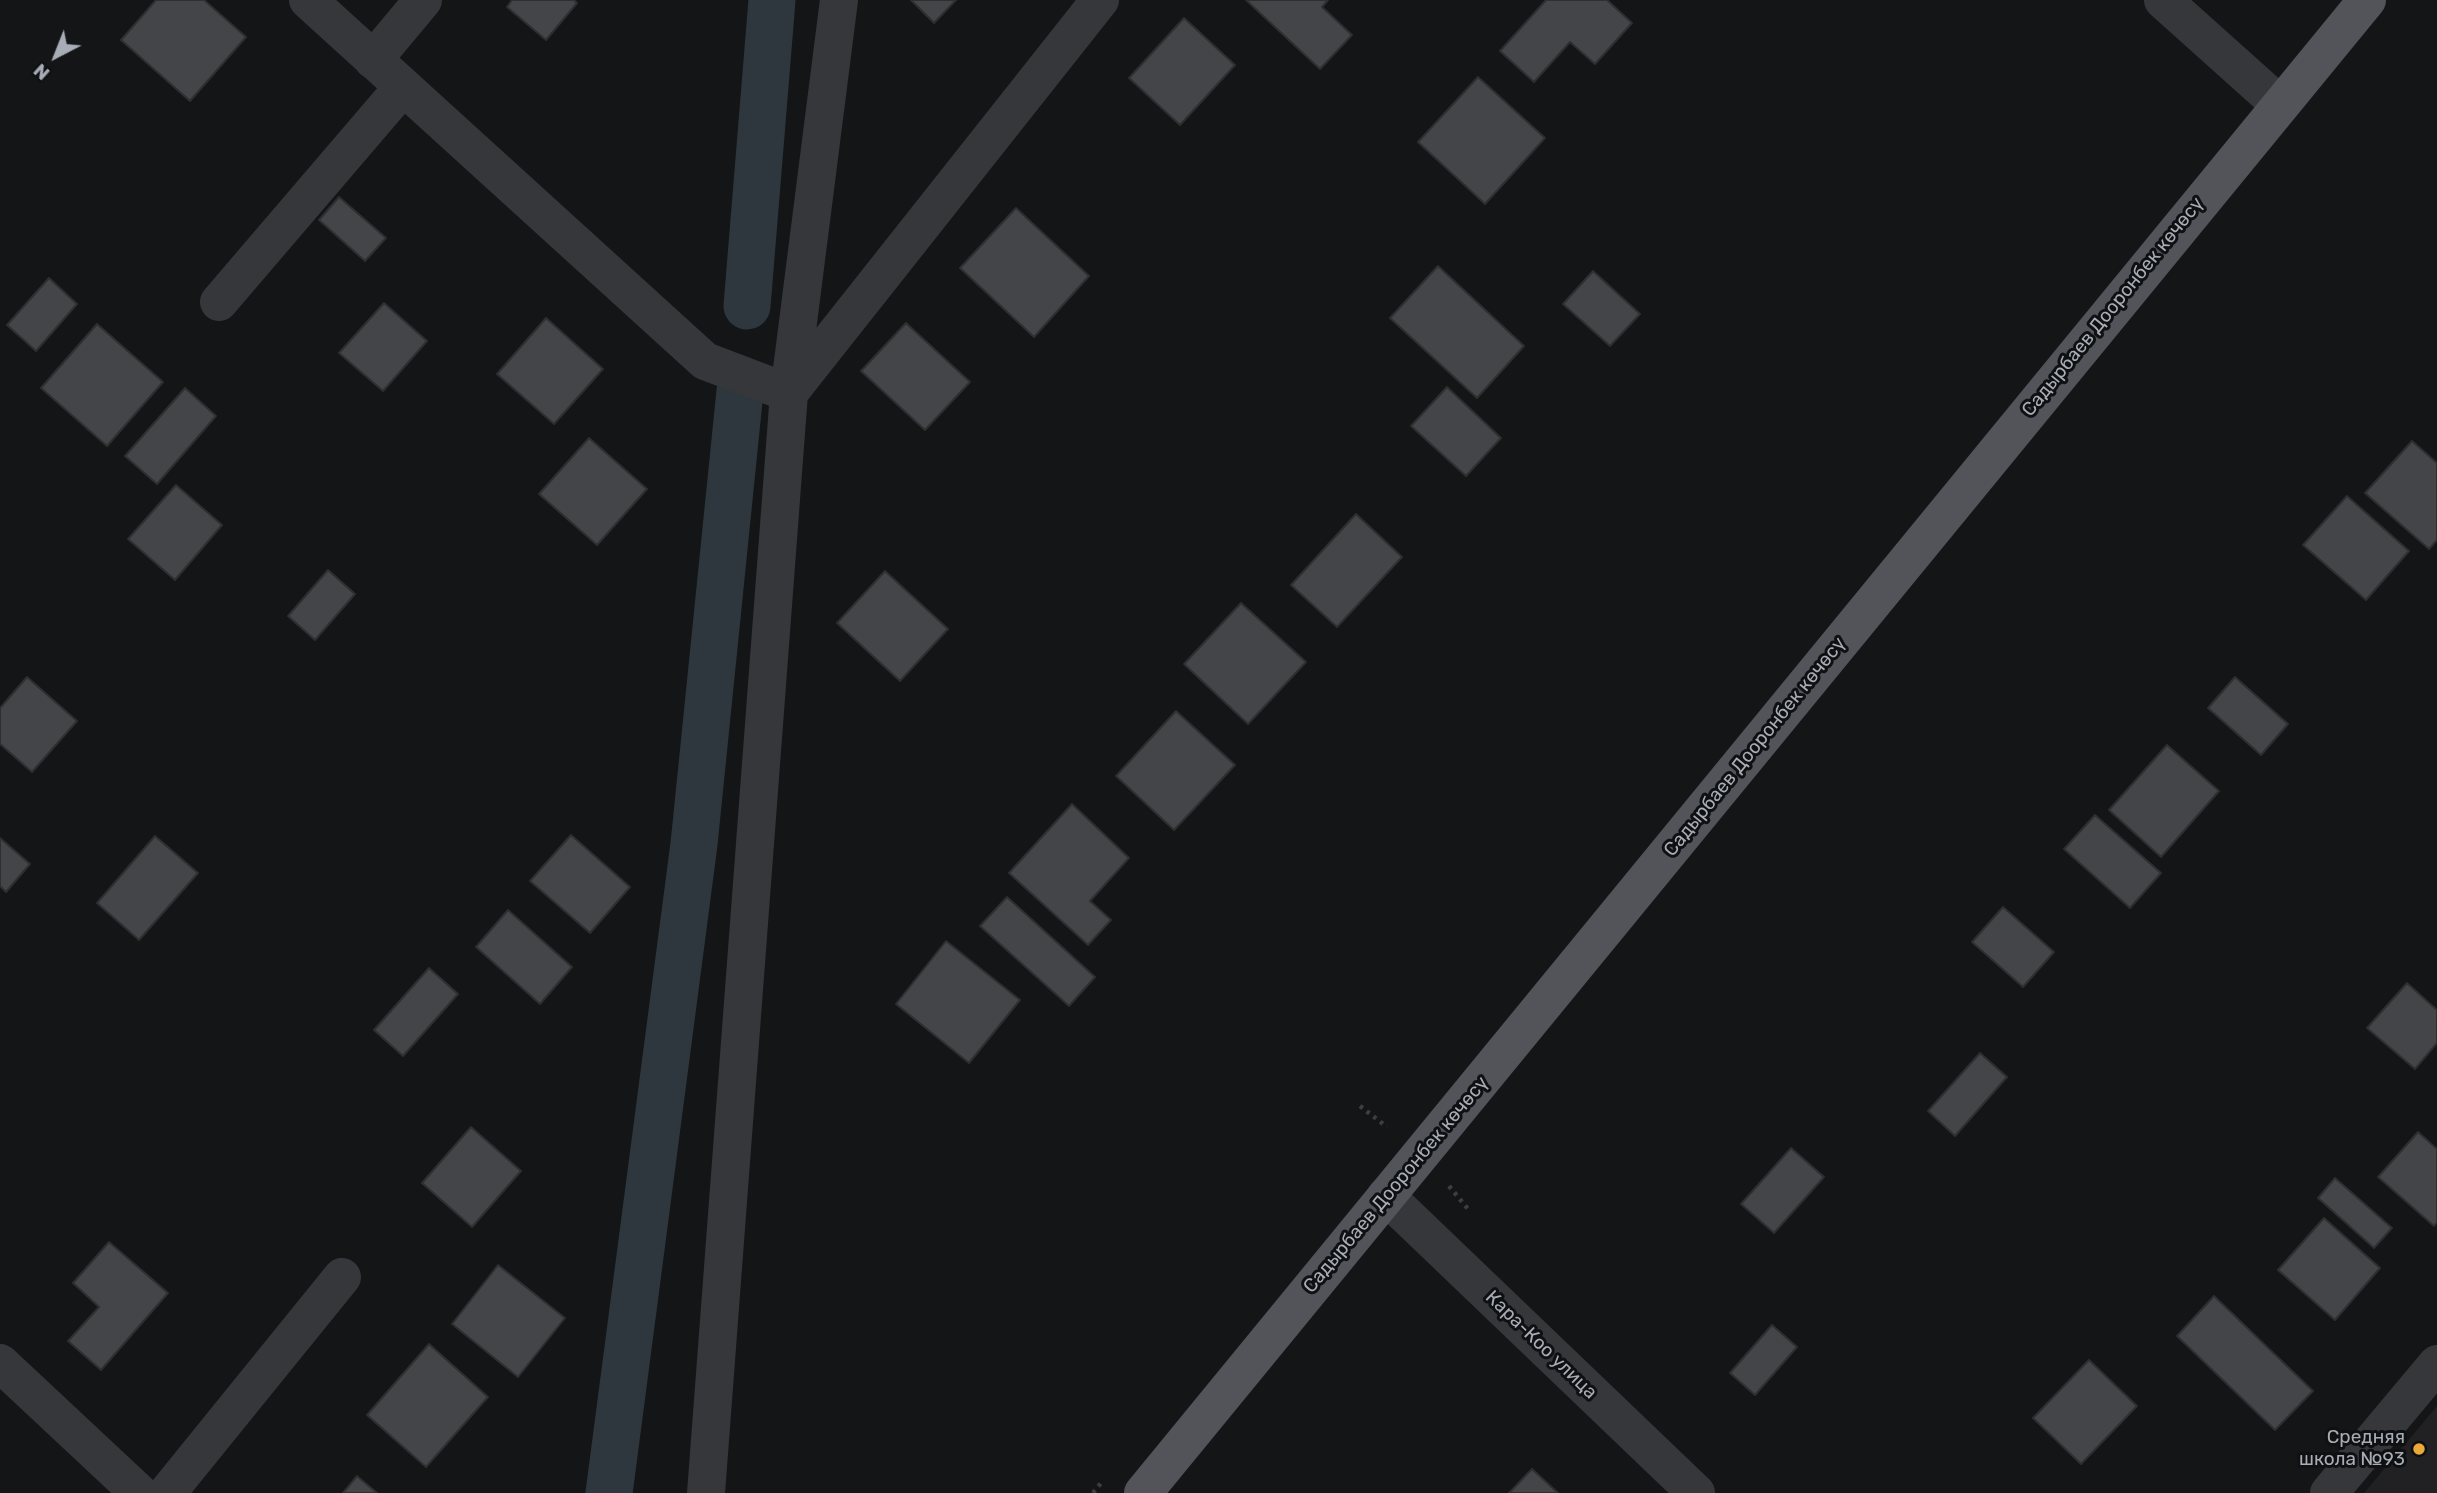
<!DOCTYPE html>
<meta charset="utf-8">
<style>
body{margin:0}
#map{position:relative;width:2437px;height:1493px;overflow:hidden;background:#141516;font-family:Rubik,sans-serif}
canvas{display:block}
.north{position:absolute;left:21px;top:21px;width:70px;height:70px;-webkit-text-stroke:5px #0f1011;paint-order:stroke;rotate:222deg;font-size:19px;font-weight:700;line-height:28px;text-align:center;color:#a7acb6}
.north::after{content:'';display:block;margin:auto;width:24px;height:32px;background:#a7acb6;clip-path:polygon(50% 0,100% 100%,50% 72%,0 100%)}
</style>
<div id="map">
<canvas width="2437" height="1493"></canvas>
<div class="north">N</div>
</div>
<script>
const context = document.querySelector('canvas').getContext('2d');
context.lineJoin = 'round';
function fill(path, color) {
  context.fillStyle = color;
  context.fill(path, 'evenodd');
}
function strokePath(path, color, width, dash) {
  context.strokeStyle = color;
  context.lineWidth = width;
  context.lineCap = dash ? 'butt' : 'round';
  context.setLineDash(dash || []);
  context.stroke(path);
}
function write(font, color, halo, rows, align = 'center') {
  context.font = font + ' Rubik,sans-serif';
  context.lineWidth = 6;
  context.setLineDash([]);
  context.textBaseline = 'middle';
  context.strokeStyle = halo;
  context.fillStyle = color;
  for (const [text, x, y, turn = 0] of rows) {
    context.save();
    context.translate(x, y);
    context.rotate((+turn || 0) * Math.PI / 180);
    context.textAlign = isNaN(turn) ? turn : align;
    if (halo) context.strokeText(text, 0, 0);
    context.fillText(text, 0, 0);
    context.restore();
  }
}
fill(new Path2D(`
 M 2437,1406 L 2437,1493 L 2364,1493 Z`), '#212123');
strokePath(new Path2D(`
 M 747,306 L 772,0
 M 609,1493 L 694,844 L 740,391`), '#2e373e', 47);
const building = new Path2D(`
 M 156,0 L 204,0 L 246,37 L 190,101 L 121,40 Z
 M 512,0 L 574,0 L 577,3 L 546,40 L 507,7 Z
 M 911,0 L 956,0 L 934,23 Z
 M 1246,0 L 1328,0 L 1322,7 L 1352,35 L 1320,69 Z
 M 1546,0 L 1607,0 L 1632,23 L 1595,64 L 1570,42 L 1534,82 L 1500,51 Z
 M 1184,18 L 1235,65 L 1180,125 L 1129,78 Z
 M 1478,77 L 1545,138 L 1485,204 L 1418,142 Z
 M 339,197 L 386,238 L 365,261 L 319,220 Z
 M 1016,208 L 1089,276 L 1034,337 L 960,268 Z
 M 1438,266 L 1524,346 L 1477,398 L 1390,318 Z
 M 1593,271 L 1640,314 L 1610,346 L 1563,304 Z
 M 49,278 L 77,304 L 36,351 L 7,325 Z
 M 384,303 L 427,341 L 383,391 L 339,353 Z
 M 546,318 L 603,369 L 554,424 L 497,374 Z
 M 906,323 L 970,382 L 925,430 L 861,371 Z
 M 97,324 L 163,382 L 107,446 L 41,388 Z
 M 1447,387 L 1501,438 L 1466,476 L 1411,426 Z
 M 185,388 L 216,416 L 157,484 L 125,456 Z
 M 589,438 L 647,489 L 597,545 L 539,494 Z
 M 2412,441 L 2437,463 L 2437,540 L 2429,549 L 2365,493 Z
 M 176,485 L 222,525 L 175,580 L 128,539 Z
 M 2347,496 L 2409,551 L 2366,600 L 2303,545 Z
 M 1356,514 L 1402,557 L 1337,627 L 1291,585 Z
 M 328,570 L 355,594 L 315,640 L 288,616 Z
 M 885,571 L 948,629 L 900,681 L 837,623 Z
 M 1241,603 L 1306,662 L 1248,724 L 1184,664 Z
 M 27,677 L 77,721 L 32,772 L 0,744 L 0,708 Z
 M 2235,677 L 2288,724 L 2261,755 L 2208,708 Z
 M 1176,711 L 1235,765 L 1174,830 L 1116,776 Z
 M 2167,745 L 2219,791 L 2161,857 L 2109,810 Z
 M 1072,804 L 1129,858 L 1090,901 L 1111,920 L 1088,945 L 1009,873 Z
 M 2095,815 L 2161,873 L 2130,908 L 2064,849 Z
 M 571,835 L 630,887 L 590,933 L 530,881 Z
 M 155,836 L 198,873 L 139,940 L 97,903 Z
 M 0,838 L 30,864 L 6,892 L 0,886 Z
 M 1007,897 L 1095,977 L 1069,1006 L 980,926 Z
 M 2003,907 L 2054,952 L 2023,987 L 1972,942 Z
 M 508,910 L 572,967 L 540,1004 L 476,947 Z
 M 946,941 L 1020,1000 L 969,1063 L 896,1004 Z
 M 429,968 L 458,994 L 403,1056 L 374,1030 Z
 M 2407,983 L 2437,1010 L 2437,1043 L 2415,1069 L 2367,1028 Z
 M 1980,1053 L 2007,1077 L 1955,1136 L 1928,1111 Z
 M 471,1127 L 521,1171 L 472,1227 L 422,1183 Z
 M 2418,1132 L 2437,1149 L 2437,1222 L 2434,1226 L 2378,1177 Z
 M 1791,1148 L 1824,1177 L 1774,1233 L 1741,1204 Z
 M 2335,1178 L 2392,1228 L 2374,1248 L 2318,1198 Z
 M 2324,1218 L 2380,1268 L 2335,1320 L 2278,1270 Z
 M 109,1242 L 168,1293 L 101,1370 L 68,1341 L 99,1307 L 73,1283 Z
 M 498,1265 L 565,1318 L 518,1377 L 452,1324 Z
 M 2214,1296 L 2313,1391 L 2275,1430 L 2177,1336 Z
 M 1772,1325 L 1797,1347 L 1755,1395 L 1730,1373 Z
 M 429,1344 L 488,1397 L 426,1467 L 367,1415 Z
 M 2089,1360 L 2137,1406 L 2081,1464 L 2033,1418 Z
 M 1532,1469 L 1558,1493 L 1509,1493 Z
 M 357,1476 L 377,1493 L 343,1493 Z`);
fill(building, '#444549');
strokePath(building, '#2f2f32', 2);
strokePath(new Path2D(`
 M 1360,1106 L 1387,1127
 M 1449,1186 L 1468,1209
 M 1093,1493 L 1101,1483`), '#3c3e42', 4.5, [3.5, 5]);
strokePath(new Path2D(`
 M 308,0 L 705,361 L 789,393 L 1100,0
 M 2163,0 L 2279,104
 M 373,60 L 423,0
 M 219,302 L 403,87
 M 1386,1196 L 1696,1493
 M 0,1363 L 139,1493
 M 167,1493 L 342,1277
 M 706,1493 L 789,393 L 839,0
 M 2329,1493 L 2437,1364`), '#36373b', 38);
strokePath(new Path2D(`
 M 1143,1493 L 2367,0`), '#52545a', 38);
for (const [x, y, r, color] of [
 [2419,1449,7,"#eaaa39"]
]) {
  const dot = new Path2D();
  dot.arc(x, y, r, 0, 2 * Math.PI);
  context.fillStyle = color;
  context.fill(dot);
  strokePath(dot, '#0f1011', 2.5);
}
write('19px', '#a7acb6', '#0f1011', [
 ["Садырбаев Дооронбек көчөсү",2113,307,-51],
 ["Садырбаев Дооронбек көчөсү",1755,747,-51],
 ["Садырбаев Дооронбек көчөсү",1396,1185,-50],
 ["Кара-Коо улица",1541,1345,44]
]);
write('19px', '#a7acb6', '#0f1011', [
 ["Средняя",2405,1438],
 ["школа №93",2405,1460]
], 'right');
</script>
